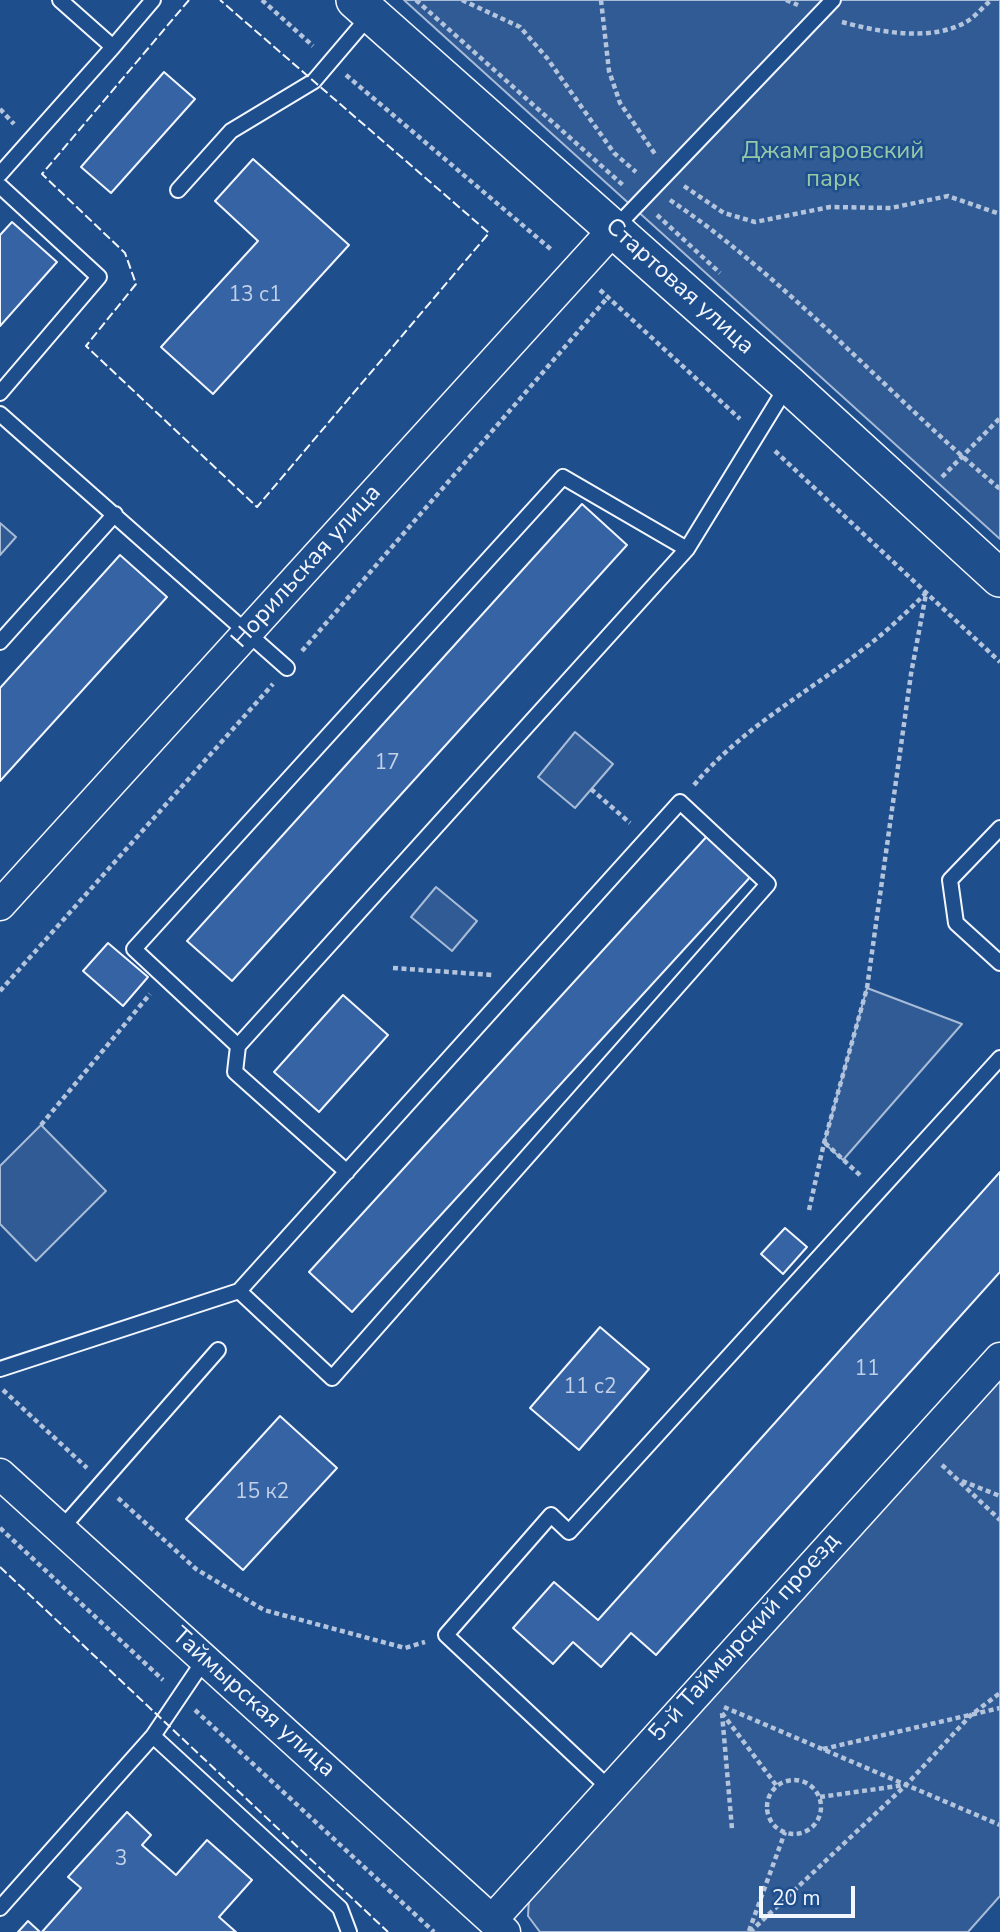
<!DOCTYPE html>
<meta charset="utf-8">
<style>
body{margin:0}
#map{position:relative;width:1000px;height:1932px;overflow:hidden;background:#1f4e8c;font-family:"Nunito Sans",sans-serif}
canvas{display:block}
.scale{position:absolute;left:759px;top:1886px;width:96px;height:32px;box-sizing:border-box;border:4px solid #f2f6ff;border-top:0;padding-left:9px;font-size:21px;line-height:24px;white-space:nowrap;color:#f2f6ff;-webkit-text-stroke:5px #1f4e8c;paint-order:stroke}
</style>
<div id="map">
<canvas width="1000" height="1932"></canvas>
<div class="scale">20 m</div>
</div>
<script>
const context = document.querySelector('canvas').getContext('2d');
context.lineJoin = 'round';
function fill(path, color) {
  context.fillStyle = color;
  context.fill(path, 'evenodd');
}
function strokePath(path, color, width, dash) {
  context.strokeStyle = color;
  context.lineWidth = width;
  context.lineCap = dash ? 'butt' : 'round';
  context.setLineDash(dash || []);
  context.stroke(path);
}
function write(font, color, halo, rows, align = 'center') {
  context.font = font + ' "Nunito Sans",sans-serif';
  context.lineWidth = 5;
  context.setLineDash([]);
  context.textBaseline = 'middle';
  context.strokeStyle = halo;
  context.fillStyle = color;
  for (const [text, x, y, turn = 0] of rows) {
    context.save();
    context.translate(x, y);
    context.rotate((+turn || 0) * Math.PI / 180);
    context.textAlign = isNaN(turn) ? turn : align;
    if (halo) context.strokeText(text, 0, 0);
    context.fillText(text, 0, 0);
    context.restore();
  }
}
const built = new Path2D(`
 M 404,0 L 1000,0 L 1000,539 Z
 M 0,523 L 16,537 L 0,555 Z
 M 575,732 L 613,764 L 575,808 L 538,777 Z
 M 436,887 L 477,921 L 452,951 L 411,917 Z
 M 867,988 L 962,1024 L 843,1160 L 824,1143 Z
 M 41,1125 L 106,1191 L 36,1261 L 0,1224 L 0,1166 Z
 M 1000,1373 L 1000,1896 L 968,1932 L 540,1932 L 528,1916 L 529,1898 Z`);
fill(built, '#305b95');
strokePath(built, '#a8bbd7', 2);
const building = new Path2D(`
 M 164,72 L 195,99 L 111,193 L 81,167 Z
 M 253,159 L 349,245 L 213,394 L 161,347 L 258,241 L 215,201 Z
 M 12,222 L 57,262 L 0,326 L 0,235 Z
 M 582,504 L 627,545 L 232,981 L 187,941 Z
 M 120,555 L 167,597 L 0,781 L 0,688 Z
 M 709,834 L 753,874 L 352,1312 L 309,1272 Z
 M 108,943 L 148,977 L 123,1006 L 83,971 Z
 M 343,995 L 388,1035 L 319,1112 L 274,1072 Z
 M 1000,1172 L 1000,1272 L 656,1655 L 631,1633 L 601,1667 L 573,1642 L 553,1664 L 513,1628 L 554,1582 L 598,1620 Z
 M 785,1228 L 807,1247 L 783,1274 L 761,1254 Z
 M 600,1327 L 649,1369 L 579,1450 L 530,1408 Z
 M 280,1416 L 337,1468 L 243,1570 L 186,1519 Z
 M 127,1812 L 151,1835 L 142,1845 L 176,1875 L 207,1840 L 252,1880 L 219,1917 L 236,1932 L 42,1932 L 81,1888 L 68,1877 Z
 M 28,1921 L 40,1932 L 18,1932 Z`);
fill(building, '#3563a3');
strokePath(building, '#f2f6ff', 2);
const service = new Path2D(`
 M 60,0 L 113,47 L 153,0
 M 0,174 L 113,47
 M 0,186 L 99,277 L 0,393
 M 178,190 L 231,131 L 314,81 L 371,14
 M 615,228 L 833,0
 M 0,414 L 287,668
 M 0,642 L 115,514
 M 1000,828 L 950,880 L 956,923 L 1000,963
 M 238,1046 L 134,949 L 563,477 L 687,549
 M 347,1172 L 235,1072 L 238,1046 L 687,549 L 787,386
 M 0,1369 L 239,1291 L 680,802 L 768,884 L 332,1378 L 239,1291
 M 61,1529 L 218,1350
 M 153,1736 L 340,1908 L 349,1932
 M 609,1788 L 446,1635 L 551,1515 L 569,1532 L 1000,1058
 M 0,1908 L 153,1736 L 205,1659`);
const minor = new Path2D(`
 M 0,905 L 614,229
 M 0,1474 L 505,1932
 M 492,1920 L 1000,1358`);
const tertiary = new Path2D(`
 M 355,0 L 788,384 L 1000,578`);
strokePath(service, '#f2f6ff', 18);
strokePath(minor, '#f2f6ff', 33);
strokePath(tertiary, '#f2f6ff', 40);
strokePath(new Path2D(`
 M 262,0 L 313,46
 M 416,0 L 624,186
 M 462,0 L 520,27 L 547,58 L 614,153 L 636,172
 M 601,0 L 609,71 L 620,103 L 655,154
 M 786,0 L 798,5
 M 842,22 C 879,32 931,42 966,22 C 975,17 983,7 991,0
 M 346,75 L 553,251
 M 0,109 L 14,124
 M 684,186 L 724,213 L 755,222 L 830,207 L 891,208 L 948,196 L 1000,214
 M 670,200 C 790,281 889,396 1000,489
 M 657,215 L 720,273
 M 600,290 L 740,419
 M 775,451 L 1000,662
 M 942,477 L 1000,418
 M 302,651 L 608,297
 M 694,785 C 742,728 804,695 862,650 C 885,633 906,613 926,593
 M 591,789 L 630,823
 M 393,968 L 492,975
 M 0,991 L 273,684
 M 41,1125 L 150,994
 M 825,1143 L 862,1177
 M 809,1210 L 824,1143 L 867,988 L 911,674 L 926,594
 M 3,1390 L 87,1468
 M 942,1465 L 1000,1520
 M 962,1481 L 1000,1496
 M 118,1498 L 196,1569 L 264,1610 L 405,1648 L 425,1642
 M 0,1528 L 163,1680
 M 724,1707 L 1000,1825
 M 195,1710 L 434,1932
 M 722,1713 L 732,1829
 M 722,1713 L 776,1785
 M 823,1749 L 1000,1708
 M767 1807a27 27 0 1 1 54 0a27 27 0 1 1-54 0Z
 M 820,1797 L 905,1785
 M 749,1931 L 785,1832
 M 750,1932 L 906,1785 L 971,1715 L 1000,1693`), '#b3c4dc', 4.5, [5, 3.5]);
strokePath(service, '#1f4e8c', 14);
strokePath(minor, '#1f4e8c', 30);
strokePath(tertiary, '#1f4e8c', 37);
strokePath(new Path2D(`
 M 189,0 L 42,174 L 125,253 L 136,284 L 86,346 L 257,507 L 489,233 L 220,0
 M 0,1567 L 388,1932`), '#f2f6ff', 2, [9, 3.5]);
write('21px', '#c3d1e8', null, [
 ["13 с1",255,296],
 ["17",387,764],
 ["11",867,1370],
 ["11 с2",590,1388],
 ["15 к2",262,1493],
 ["3",121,1860]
]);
write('24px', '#97c8a6', '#1f4e8c', [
 ["Джамгаровский",833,152],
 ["парк",833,180]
]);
write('24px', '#f2f6ff', '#1f4e8c', [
 ["Стартовая улица",679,287,42],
 ["Норильская улица",307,567,-48],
 ["5-й Таймырский проезд",745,1638,-48],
 ["Таймырская улица",253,1703,42]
]);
</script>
